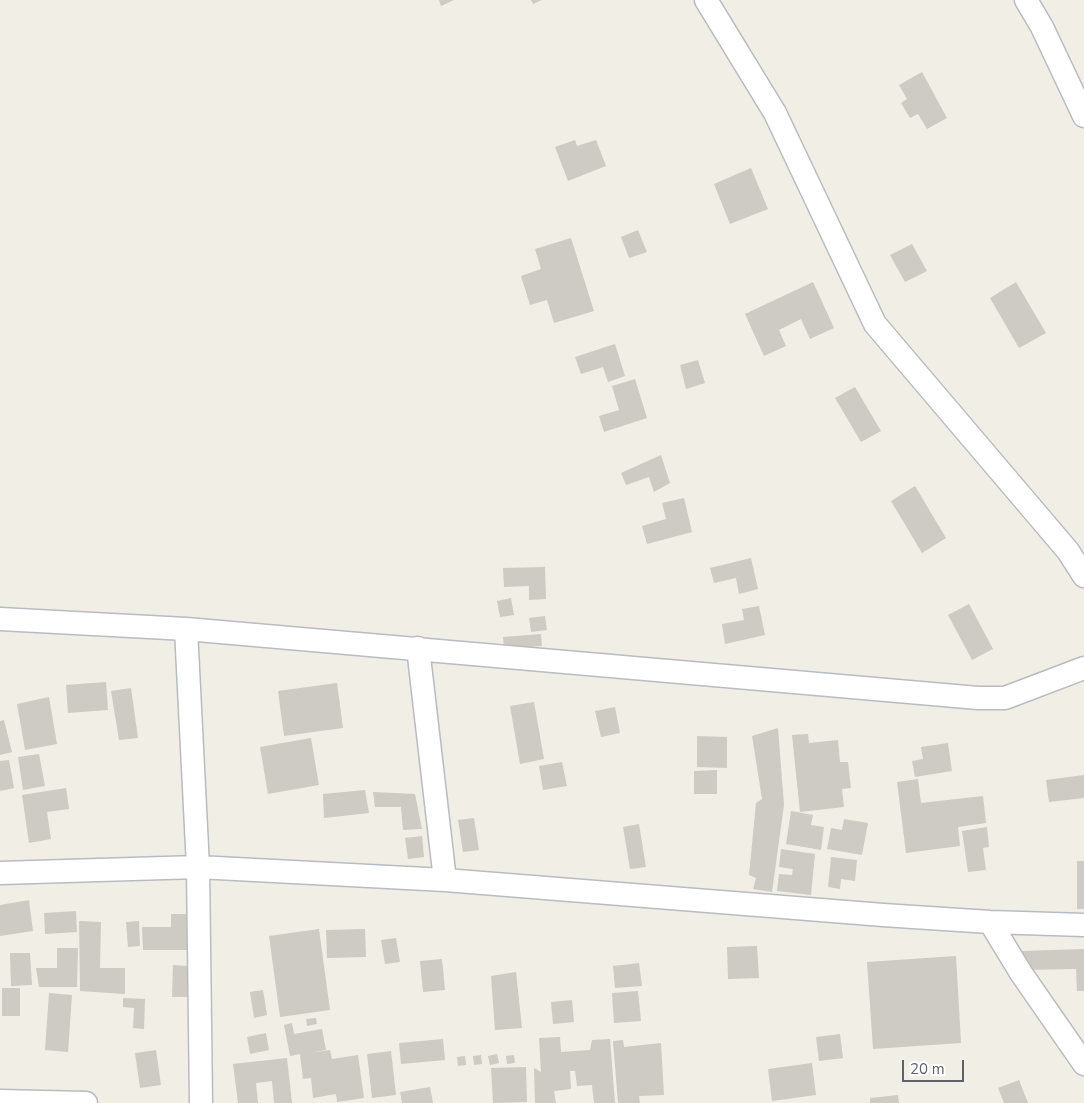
<!DOCTYPE html>
<style>
body{margin:0}
#map{position:relative;width:1084px;height:1103px;overflow:hidden;background:#f1eee6;font-family:"Nunito Sans",sans-serif}
canvas{display:block}
.scale{position:absolute;left:902px;top:1060px;width:62px;height:22px;box-sizing:border-box;border:2px solid #5d6267;border-top:0;padding-left:6px;font-size:15px;line-height:18px;white-space:nowrap;color:#5d6267;-webkit-text-stroke:4px #fff;paint-order:stroke}
</style>
<div id="map">
<canvas width="1084" height="1103"></canvas>
<div class="scale">20 m</div>
</div>
<script>
const context = document.querySelector('canvas').getContext('2d');
context.lineJoin = 'round';
function fill(path, color) {
  context.fillStyle = color;
  context.fill(path, 'evenodd');
}
function strokePath(path, color, width, dash) {
  context.strokeStyle = color;
  context.lineWidth = width;
  context.lineCap = dash ? 'butt' : 'round';
  context.setLineDash(dash || []);
  context.stroke(path);
}
fill(new Path2D(`
 M 439,0 L 454,0 L 441,6 Z
 M 531,0 L 542,0 L 533,4 Z
 M 922,72 L 947,118 L 927,129 L 918,114 L 910,118 L 901,103 L 907,99 L 899,85 Z
 M 575,140 L 577,146 L 596,140 L 606,166 L 568,181 L 555,147 Z
 M 751,168 L 768,209 L 730,224 L 714,184 Z
 M 638,230 L 647,252 L 629,258 L 621,237 Z
 M 571,238 L 594,311 L 554,323 L 547,300 L 530,305 L 521,276 L 541,269 L 535,249 Z
 M 912,244 L 927,271 L 905,282 L 890,255 Z
 M 813,282 L 834,328 L 810,339 L 801,319 L 779,330 L 786,346 L 764,356 L 745,314 Z
 M 1016,282 L 1046,333 L 1019,348 L 990,298 Z
 M 615,344 L 625,376 L 608,382 L 603,367 L 581,374 L 575,357 Z
 M 698,360 L 705,383 L 686,389 L 680,365 Z
 M 635,379 L 647,418 L 604,432 L 599,416 L 619,410 L 612,386 Z
 M 855,387 L 881,431 L 861,442 L 835,398 Z
 M 661,455 L 670,483 L 654,492 L 649,477 L 626,485 L 621,473 Z
 M 915,486 L 946,538 L 922,553 L 891,501 Z
 M 684,498 L 692,532 L 647,544 L 642,526 L 666,519 L 662,503 Z
 M 751,558 L 758,589 L 739,594 L 736,578 L 714,583 L 710,568 Z
 M 545,567 L 546,599 L 529,600 L 529,586 L 504,587 L 503,568 Z
 M 511,598 L 514,615 L 500,617 L 497,601 Z
 M 969,604 L 993,649 L 972,660 L 948,615 Z
 M 759,606 L 765,635 L 725,644 L 722,624 L 744,620 L 742,609 Z
 M 545,616 L 547,630 L 531,632 L 529,618 Z
 M 541,634 L 542,646 L 504,649 L 503,637 Z
 M 106,682 L 108,710 L 68,713 L 66,685 Z
 M 337,683 L 343,728 L 284,736 L 278,691 Z
 M 131,688 L 138,738 L 119,740 L 111,691 Z
 M 49,697 L 57,744 L 25,750 L 17,704 Z
 M 534,702 L 544,759 L 520,764 L 510,706 Z
 M 615,707 L 620,733 L 601,737 L 595,711 Z
 M 4,720 L 12,752 L 0,755 L 0,721 Z
 M 778,728 L 784,805 L 772,892 L 753,889 L 756,878 L 749,875 L 756,803 L 762,799 L 752,736 Z
 M 808,734 L 809,743 L 838,740 L 840,762 L 848,762 L 851,788 L 842,789 L 844,807 L 800,812 L 792,735 Z
 M 697,736 L 727,737 L 727,768 L 697,767 Z
 M 311,738 L 319,785 L 268,794 L 260,747 Z
 M 948,743 L 952,771 L 915,777 L 912,761 L 923,759 L 921,747 Z
 M 39,754 L 45,786 L 23,790 L 18,757 Z
 M 9,760 L 14,788 L 0,791 L 0,761 Z
 M 562,762 L 567,786 L 543,790 L 539,766 Z
 M 717,770 L 717,794 L 694,794 L 694,771 Z
 M 1084,775 L 1084,798 L 1049,802 L 1046,780 Z
 M 918,779 L 921,803 L 983,796 L 986,823 L 958,827 L 960,846 L 906,853 L 897,782 Z
 M 66,788 L 69,809 L 47,812 L 51,839 L 29,843 L 22,795 Z
 M 365,790 L 369,813 L 324,818 L 323,794 Z
 M 373,792 L 415,794 L 422,829 L 403,830 L 401,807 L 375,807 Z
 M 791,811 L 813,815 L 811,825 L 824,827 L 821,850 L 786,844 Z
 M 474,818 L 479,850 L 463,852 L 458,820 Z
 M 844,819 L 868,823 L 862,855 L 827,849 L 831,828 L 842,830 Z
 M 639,824 L 646,867 L 630,869 L 623,827 Z
 M 987,827 L 989,847 L 983,848 L 986,870 L 968,872 L 962,831 Z
 M 422,836 L 424,857 L 408,859 L 405,838 Z
 M 781,849 L 815,854 L 811,895 L 777,891 L 779,874 L 792,875 L 793,869 L 779,867 Z
 M 831,857 L 857,860 L 855,881 L 841,879 L 840,889 L 828,887 Z
 M 1077,861 L 1084,861 L 1084,909 L 1077,909 Z
 M 29,900 L 33,931 L 0,936 L 0,905 Z
 M 76,911 L 77,932 L 45,934 L 44,913 Z
 M 171,914 L 189,914 L 189,950 L 143,950 L 142,927 L 171,927 Z
 M 79,921 L 101,922 L 100,968 L 125,968 L 125,994 L 80,991 Z
 M 139,921 L 140,946 L 128,947 L 126,922 Z
 M 319,929 L 330,1010 L 280,1017 L 269,936 Z
 M 365,929 L 366,957 L 327,958 L 326,930 Z
 M 396,938 L 400,962 L 385,964 L 381,940 Z
 M 757,946 L 759,978 L 728,979 L 727,947 Z
 M 57,948 L 78,948 L 77,987 L 39,987 L 36,968 L 57,968 Z
 M 1084,949 L 1084,991 L 1077,991 L 1076,969 L 1022,970 L 1022,951 Z
 M 10,953 L 30,953 L 32,985 L 11,986 Z
 M 956,956 L 961,1043 L 873,1049 L 867,962 Z
 M 442,959 L 445,990 L 423,992 L 420,961 Z
 M 639,963 L 642,986 L 615,988 L 613,966 Z
 M 173,965 L 189,966 L 188,997 L 172,997 Z
 M 516,972 L 522,1028 L 495,1030 L 491,976 Z
 M 2,988 L 20,988 L 20,1016 L 2,1016 Z
 M 263,990 L 267,1015 L 254,1018 L 250,992 Z
 M 638,991 L 641,1021 L 614,1023 L 612,993 Z
 M 49,993 L 72,995 L 68,1052 L 45,1050 Z
 M 123,998 L 145,999 L 144,1029 L 133,1028 L 134,1008 L 123,1007 Z
 M 572,1000 L 574,1022 L 553,1024 L 551,1002 Z
 M 316,1018 L 317,1024 L 307,1026 L 306,1019 Z
 M 292,1023 L 294,1034 L 322,1029 L 326,1050 L 310,1053 L 330,1050 L 332,1059 L 358,1055 L 364,1098 L 337,1102 L 336,1094 L 313,1098 L 311,1078 L 303,1079 L 300,1054 L 290,1056 L 284,1025 Z
 M 266,1033 L 269,1050 L 250,1054 L 247,1037 Z
 M 840,1034 L 843,1058 L 819,1061 L 816,1037 Z
 M 560,1037 L 561,1052 L 590,1050 L 592,1040 L 610,1039 L 615,1103 L 594,1103 L 592,1085 L 577,1086 L 575,1071 L 570,1071 L 571,1089 L 554,1091 L 556,1103 L 535,1103 L 534,1068 L 541,1072 L 539,1038 Z
 M 443,1039 L 445,1060 L 401,1064 L 399,1043 Z
 M 623,1040 L 624,1047 L 661,1043 L 664,1095 L 639,1096 L 640,1103 L 618,1103 L 613,1041 Z
 M 156,1050 L 161,1085 L 140,1088 L 135,1053 Z
 M 391,1051 L 396,1095 L 372,1098 L 367,1054 Z
 M 497,1054 L 499,1063 L 490,1065 L 488,1056 Z
 M 481,1055 L 482,1064 L 474,1065 L 473,1056 Z
 M 514,1055 L 515,1063 L 507,1064 L 506,1056 Z
 M 465,1056 L 466,1065 L 458,1066 L 457,1057 Z
 M 287,1058 L 292,1103 L 274,1103 L 272,1081 L 256,1083 L 258,1103 L 238,1103 L 233,1064 Z
 M 812,1063 L 816,1095 L 772,1101 L 768,1069 Z
 M 526,1067 L 527,1102 L 493,1103 L 491,1068 Z
 M 1019,1080 L 1028,1103 L 1004,1103 L 998,1088 Z
 M 430,1087 L 433,1103 L 402,1103 L 400,1092 Z
 M 898,1095 L 899,1103 L 870,1103 L 870,1098 Z`), '#cecac4');
const minor = new Path2D(`
 M 706,0 L 775,113 L 875,324 L 1068,551 L 1084,576
 M 1026,0 L 1042,27 L 1084,116
 M 0,619 L 186,629 L 978,698 L 1005,698 L 1084,668
 M 186,629 L 198,867 L 201,1103
 M 418,648 L 445,880
 M 0,873 L 198,867 L 445,880 L 883,915 L 990,922 L 1084,925
 M 990,922 L 1021,973 L 1084,1064
 M 0,1101 L 86,1103`);
strokePath(minor, '#b8bcc0', 25);
strokePath(minor, '#fff', 22);
</script>
